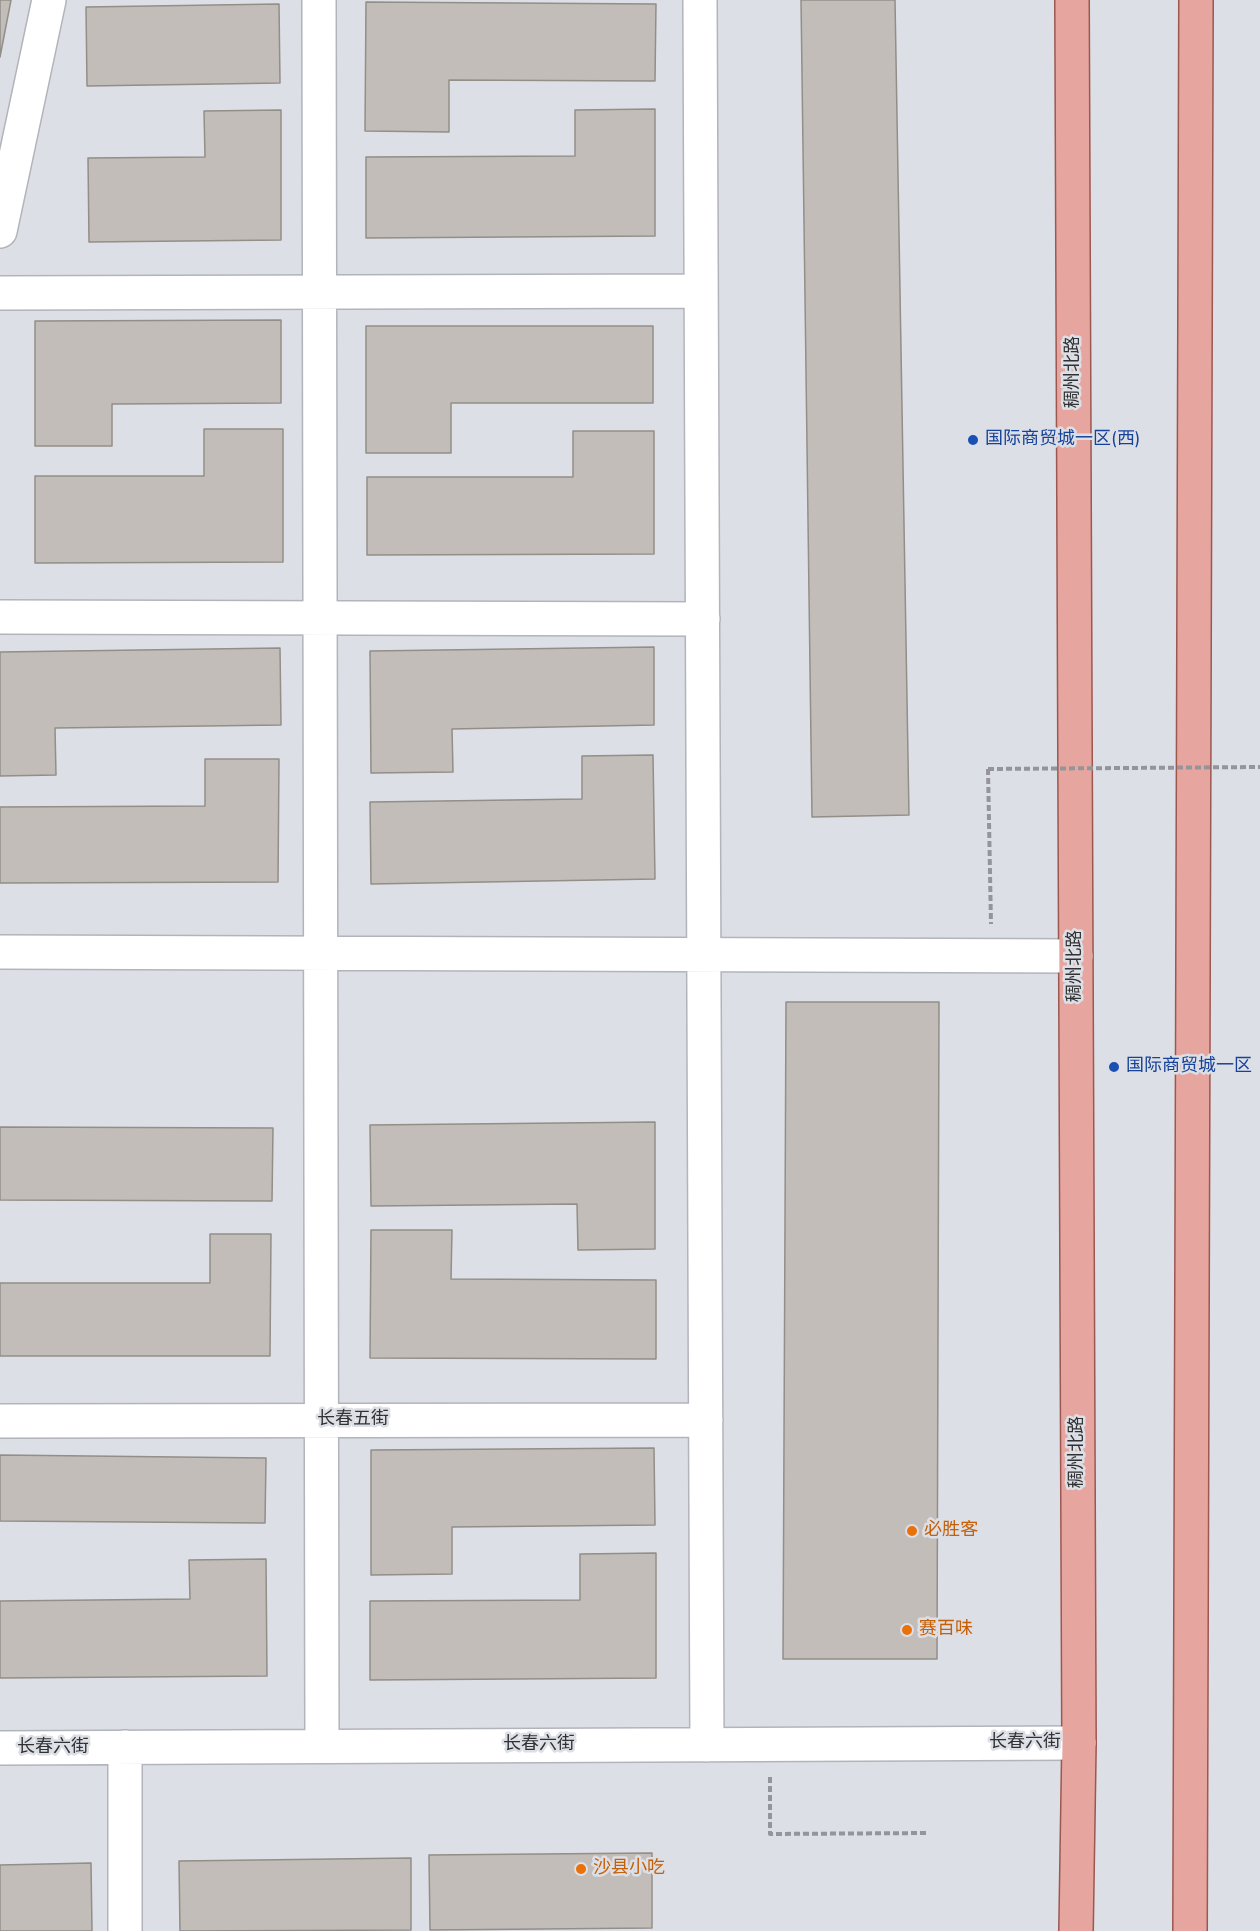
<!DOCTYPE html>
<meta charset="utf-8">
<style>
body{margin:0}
canvas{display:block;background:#dddfe6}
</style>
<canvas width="1260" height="1931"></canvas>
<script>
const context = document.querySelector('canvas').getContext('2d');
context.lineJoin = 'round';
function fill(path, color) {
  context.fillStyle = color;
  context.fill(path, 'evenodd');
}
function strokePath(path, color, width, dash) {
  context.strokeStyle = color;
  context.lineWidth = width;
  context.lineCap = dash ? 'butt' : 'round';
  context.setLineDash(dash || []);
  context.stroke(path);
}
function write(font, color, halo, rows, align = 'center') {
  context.font = font + ' "Nunito Sans","Noto Sans SC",sans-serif';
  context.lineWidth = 5;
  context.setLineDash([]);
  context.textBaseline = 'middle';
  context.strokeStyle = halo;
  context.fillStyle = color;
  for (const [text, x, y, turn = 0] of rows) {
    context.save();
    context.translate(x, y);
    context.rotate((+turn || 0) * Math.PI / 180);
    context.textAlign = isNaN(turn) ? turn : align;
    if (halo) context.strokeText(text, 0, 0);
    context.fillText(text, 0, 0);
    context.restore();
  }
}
const building = new Path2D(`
 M 0,0 L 11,0 L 0,57 Z
 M 801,0 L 895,0 L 909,815 L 812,817 Z
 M 366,2 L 656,4 L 655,81 L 449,80 L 449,132 L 365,131 Z
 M 279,4 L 280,83 L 87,86 L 86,7 Z
 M 655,109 L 655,236 L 366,238 L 366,157 L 575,156 L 575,110 Z
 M 281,110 L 281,240 L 89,242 L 88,158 L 205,157 L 204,111 Z
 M 281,320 L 281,403 L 112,404 L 112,446 L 35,446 L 35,321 Z
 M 366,326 L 653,326 L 653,403 L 451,403 L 451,453 L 366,453 Z
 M 204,429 L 283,429 L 283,562 L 35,563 L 35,476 L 204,476 Z
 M 573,431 L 654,431 L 654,554 L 367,555 L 367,477 L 573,477 Z
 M 654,647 L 654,725 L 452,729 L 453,772 L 371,773 L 370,651 Z
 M 280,648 L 281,725 L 55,728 L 56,775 L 0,776 L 0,652 Z
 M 653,755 L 655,879 L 371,884 L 370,802 L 582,799 L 582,756 Z
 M 205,759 L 279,759 L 278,882 L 0,883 L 0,807 L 205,806 Z
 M 786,1002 L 939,1002 L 937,1659 L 783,1659 Z
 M 655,1122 L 655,1249 L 578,1250 L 577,1204 L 371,1206 L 370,1125 Z
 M 0,1127 L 273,1128 L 272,1201 L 0,1200 Z
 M 371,1230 L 452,1230 L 451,1279 L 656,1280 L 656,1359 L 370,1358 Z
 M 210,1234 L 271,1234 L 270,1356 L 0,1356 L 0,1283 L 210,1283 Z
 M 654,1448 L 655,1525 L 452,1527 L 452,1574 L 371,1575 L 371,1450 Z
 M 0,1455 L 266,1458 L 265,1523 L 0,1521 Z
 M 656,1553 L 656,1678 L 370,1680 L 370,1601 L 580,1600 L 580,1554 Z
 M 266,1559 L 267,1676 L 0,1678 L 0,1601 L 190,1599 L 189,1560 Z
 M 652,1853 L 652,1928 L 430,1930 L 429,1855 Z
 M 411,1858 L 411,1930 L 180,1931 L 179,1861 Z
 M 91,1863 L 92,1931 L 0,1931 L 0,1865 Z`);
fill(building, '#c2bdb8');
strokePath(building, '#928e88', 1.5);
const minor = new Path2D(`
 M 319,0 L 322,1746
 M 700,0 L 707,1745
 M 0,231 L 49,0
 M 0,293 L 701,291
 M 0,617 L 703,619
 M 0,952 L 1076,956
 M 0,1421 L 706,1420
 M 0,1748 L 1079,1743
 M 125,1931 L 125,1747`);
const major = new Path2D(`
 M 1072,0 L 1079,1743 L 1076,1931
 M 1190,1931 L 1196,0`);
strokePath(minor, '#b2b4bb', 36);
strokePath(major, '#9c5750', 36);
strokePath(new Path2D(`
 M 988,769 L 991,924
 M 770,1777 L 770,1834 L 928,1833`), '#94959a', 4, [6, 3]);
strokePath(minor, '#fff', 33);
strokePath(major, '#e6a69f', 33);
strokePath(new Path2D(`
 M 988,769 L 1260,767`), '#94959a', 4, [6, 3]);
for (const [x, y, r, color] of [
 [973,440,6,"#1a4fb4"],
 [1114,1067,6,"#1a4fb4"],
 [912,1531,6,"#e8710a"],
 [907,1630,6,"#e8710a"],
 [581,1869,6,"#e8710a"]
]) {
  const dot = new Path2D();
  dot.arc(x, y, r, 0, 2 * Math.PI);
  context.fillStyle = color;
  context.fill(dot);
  strokePath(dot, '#dddfe6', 2);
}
write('18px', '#303133', '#dddfe6', [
 ["稠州北路",1074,372,-90],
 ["稠州北路",1076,966,-90],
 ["长春五街",353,1420],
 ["稠州北路",1078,1452,-90],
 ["长春六街",1025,1743],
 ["长春六街",539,1745],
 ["长春六街",53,1748]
]);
write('18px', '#164399', '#dddfe6', [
 ["国际商贸城一区(西)",985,440],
 ["国际商贸城一区",1126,1067]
], 'left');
write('18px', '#c56008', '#dddfe6', [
 ["必胜客",924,1531],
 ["赛百味",919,1630],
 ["沙县小吃",593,1869]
], 'left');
</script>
